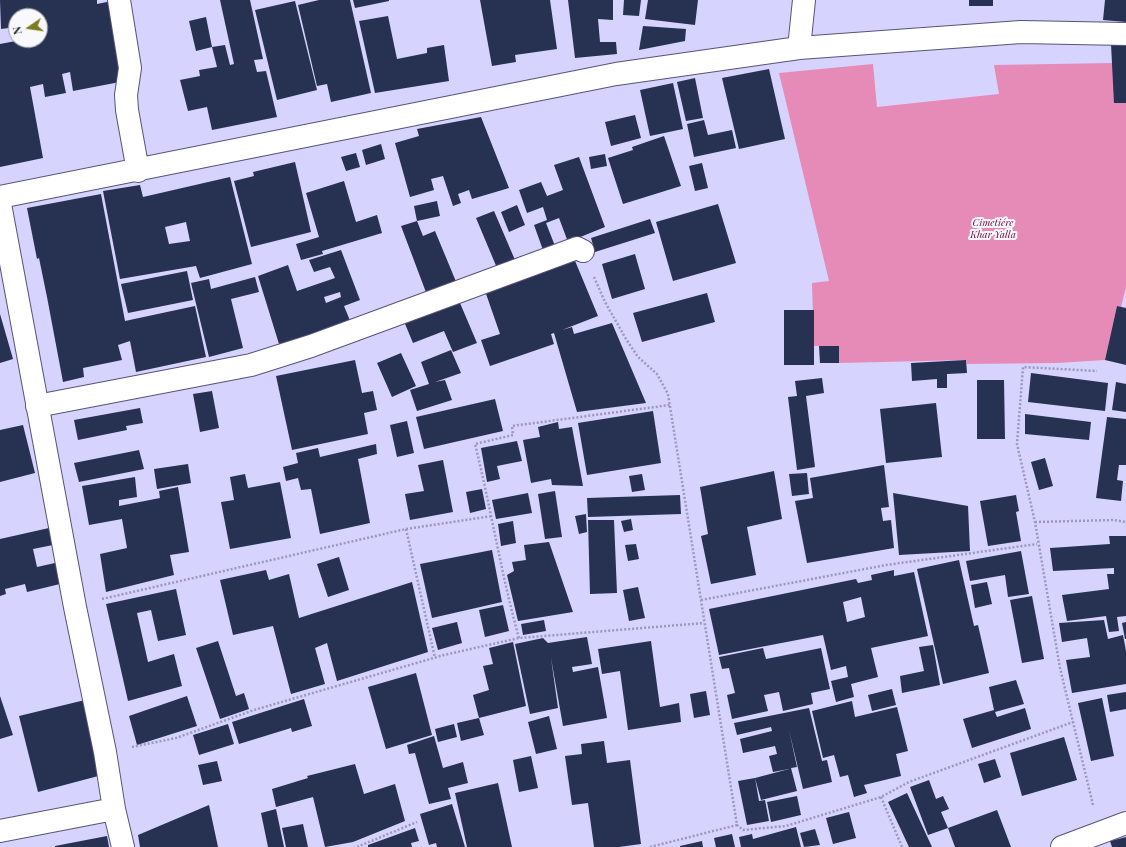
<!DOCTYPE html>
<meta charset="utf-8">
<style>
body{margin:0}
#map{position:relative;width:1126px;height:847px;overflow:hidden;background:#d6d3fe;font-family:"Playfair Display",serif}
canvas{display:block}
.north{position:absolute;left:8px;top:8px;width:40px;height:40px;box-sizing:border-box;background:#f9f9fd;border:1px solid #a1a0a8;border-radius:50%;rotate:257deg;font-size:11px;font-weight:700;line-height:16px;text-align:center;color:#1c1a29}
.north::after{content:'';display:block;margin:auto;width:14px;height:18px;background:#7b7b22;clip-path:polygon(50% 0,100% 100%,50% 72%,0 100%)}
</style>
<div id="map">
<canvas width="1126" height="847"></canvas>
<div class="north">N</div>
</div>
<script>
const context = document.querySelector('canvas').getContext('2d');
context.lineJoin = 'round';
function fill(path, color) {
  context.fillStyle = color;
  context.fill(path, 'evenodd');
}
function strokePath(path, color, width, dash) {
  context.strokeStyle = color;
  context.lineWidth = width;
  context.lineCap = dash ? 'butt' : 'round';
  context.setLineDash(dash || []);
  context.stroke(path);
}
function write(font, color, halo, rows, align = 'center') {
  context.font = font + ' "Playfair Display",serif';
  context.lineWidth = 4;
  context.setLineDash([]);
  context.textBaseline = 'middle';
  context.strokeStyle = halo;
  context.fillStyle = color;
  for (const [text, x, y, turn = 0] of rows) {
    context.save();
    context.translate(x, y);
    context.rotate((+turn || 0) * Math.PI / 180);
    context.textAlign = isNaN(turn) ? turn : align;
    if (halo) context.strokeText(text, 0, 0);
    context.fillText(text, 0, 0);
    context.restore();
  }
}
fill(new Path2D(`
 M 1112,63 L 1126,103 L 1126,287 L 1121,307 L 1117,306 L 1105,360 L 1057,363 L 967,364 L 966,360 L 839,363 L 839,346 L 814,346 L 812,283 L 829,281 L 779,73 L 873,64 L 877,107 L 999,94 L 994,65 Z`), '#e68ab8');
fill(new Path2D(`
 M 0,0 L 97,0 L 97,4 L 112,1 L 125,81 L 73,91 L 70,72 L 62,74 L 66,93 L 45,97 L 43,84 L 30,87 L 43,158 L 0,167 L 0,44 L 21,40 L 40,40 L 40,16 L 16,16 L 16,27 L 1,29 Z
 M 220,0 L 250,0 L 263,59 L 254,60 L 257,72 L 266,71 L 277,117 L 212,130 L 207,107 L 188,111 L 180,80 L 200,76 L 199,70 L 217,67 L 212,47 L 225,45 L 230,65 L 234,64 Z
 M 319,0 L 350,0 L 371,93 L 331,102 L 327,84 L 317,86 L 298,5 Z
 M 353,0 L 389,0 L 389,1 L 355,8 Z
 M 480,0 L 550,0 L 557,49 L 515,55 L 516,62 L 492,66 Z
 M 568,0 L 613,0 L 613,20 L 598,19 L 600,42 L 616,42 L 617,54 L 575,58 Z
 M 624,0 L 641,0 L 639,16 L 623,15 Z
 M 648,0 L 698,0 L 695,25 L 645,19 Z
 M 969,0 L 993,0 L 993,6 L 969,6 Z
 M 1105,0 L 1126,0 L 1126,22 L 1103,20 Z
 M 295,1 L 317,90 L 277,100 L 255,10 Z
 M 388,16 L 397,59 L 427,53 L 427,48 L 444,45 L 449,81 L 375,93 L 359,21 Z
 M 206,17 L 212,47 L 196,51 L 189,21 Z
 M 643,26 L 686,29 L 685,41 L 639,50 Z
 M 1111,44 L 1126,46 L 1126,103 L 1114,103 Z
 M 769,69 L 785,139 L 739,149 L 722,78 Z
 M 695,78 L 703,118 L 686,121 L 677,82 Z
 M 673,83 L 683,129 L 650,136 L 640,90 Z
 M 635,115 L 641,138 L 611,146 L 605,122 Z
 M 481,117 L 509,188 L 472,199 L 469,190 L 458,194 L 461,203 L 453,206 L 443,176 L 431,179 L 434,190 L 410,197 L 395,143 L 419,136 L 417,129 Z
 M 704,120 L 708,135 L 732,130 L 736,148 L 694,157 L 687,124 Z
 M 664,136 L 681,186 L 623,204 L 608,158 L 633,150 L 632,147 Z
 M 381,144 L 385,159 L 366,165 L 362,150 Z
 M 356,153 L 360,167 L 346,171 L 341,157 Z
 M 605,154 L 607,166 L 591,169 L 589,157 Z
 M 579,157 L 605,227 L 568,242 L 559,218 L 546,223 L 555,246 L 543,250 L 534,225 L 547,220 L 543,207 L 527,213 L 519,190 L 541,182 L 547,196 L 563,190 L 554,165 Z
 M 295,162 L 311,232 L 251,247 L 234,181 L 254,176 L 253,172 Z
 M 702,163 L 708,188 L 695,191 L 689,166 Z
 M 230,177 L 252,264 L 200,278 L 196,266 L 120,279 L 103,191 L 140,185 L 143,197 ZM 186,222 L 190,241 L 169,244 L 165,227 Z
 M 344,181 L 356,222 L 377,215 L 382,233 L 322,251 L 323,254 L 301,260 L 296,244 L 319,237 L 306,193 Z
 M 101,194 L 125,321 L 195,306 L 206,357 L 136,372 L 130,341 L 118,345 L 122,360 L 83,368 L 84,377 L 63,382 L 47,297 L 39,258 L 37,259 L 27,208 Z
 M 437,201 L 440,216 L 417,221 L 414,206 Z
 M 718,204 L 736,263 L 673,281 L 656,222 Z
 M 517,205 L 525,225 L 509,232 L 501,212 Z
 M 494,211 L 515,260 L 497,268 L 476,218 Z
 M 650,219 L 655,233 L 595,252 L 591,238 Z
 M 417,221 L 423,236 L 435,231 L 457,284 L 427,295 L 401,226 Z
 M 341,250 L 360,300 L 344,306 L 351,323 L 279,344 L 258,276 L 288,265 L 297,291 L 335,278 L 330,267 L 314,272 L 309,260 ZM 340,292 L 341,297 L 326,303 L 324,297 Z
 M 635,254 L 645,289 L 612,299 L 602,264 Z
 M 573,256 L 598,316 L 562,330 L 572,327 L 574,334 L 612,323 L 646,403 L 577,412 L 554,333 L 551,334 L 554,344 L 490,366 L 481,340 L 500,334 L 484,288 Z
 M 187,271 L 193,300 L 128,313 L 121,284 Z
 M 255,277 L 259,292 L 231,299 L 243,348 L 209,357 L 191,283 L 209,279 L 211,289 Z
 M 707,293 L 715,322 L 642,342 L 633,313 Z
 M 457,296 L 477,343 L 453,352 L 444,331 L 413,343 L 403,319 Z
 M 1117,306 L 1126,308 L 1126,365 L 1105,360 Z
 M 784,310 L 814,310 L 814,365 L 784,365 Z
 M 0,314 L 13,359 L 0,363 Z
 M 819,346 L 839,346 L 839,363 L 820,363 Z
 M 451,350 L 461,373 L 435,382 L 445,380 L 452,400 L 417,411 L 410,390 L 429,384 L 421,362 Z
 M 401,353 L 416,386 L 392,397 L 377,363 Z
 M 355,360 L 362,393 L 373,391 L 377,410 L 364,413 L 368,434 L 292,450 L 276,376 Z
 M 966,360 L 967,373 L 947,374 L 947,388 L 937,388 L 937,379 L 912,381 L 911,363 Z
 M 1031,373 L 1108,383 L 1105,411 L 1028,402 Z
 M 822,378 L 824,393 L 806,396 L 815,467 L 797,470 L 788,397 L 797,396 L 795,381 Z
 M 977,380 L 1004,380 L 1005,439 L 977,439 Z
 M 1116,382 L 1126,384 L 1126,412 L 1112,410 Z
 M 212,391 L 219,428 L 200,432 L 193,394 Z
 M 495,399 L 503,431 L 424,449 L 416,417 Z
 M 936,403 L 942,457 L 886,463 L 880,409 Z
 M 140,408 L 143,423 L 126,426 L 127,430 L 78,440 L 74,420 Z
 M 653,411 L 661,463 L 587,475 L 578,423 Z
 M 1025,414 L 1091,422 L 1089,440 L 1025,434 Z
 M 1107,417 L 1126,419 L 1126,465 L 1119,465 L 1117,480 L 1123,481 L 1121,501 L 1096,498 Z
 M 407,421 L 414,453 L 397,457 L 390,425 Z
 M 558,422 L 559,429 L 572,427 L 583,486 L 552,485 L 551,479 L 531,483 L 523,440 L 540,437 L 538,427 Z
 M 23,425 L 35,473 L 0,482 L 0,430 Z
 M 517,441 L 522,461 L 497,466 L 500,479 L 487,482 L 481,448 Z
 M 376,444 L 377,454 L 358,459 L 370,523 L 320,534 L 311,489 L 301,490 L 298,478 L 286,481 L 283,467 L 298,463 L 296,453 L 318,448 L 320,457 Z
 M 139,450 L 144,469 L 79,482 L 74,463 Z
 M 1045,458 L 1053,486 L 1039,490 L 1031,462 Z
 M 443,460 L 453,512 L 410,520 L 405,494 L 424,491 L 418,465 Z
 M 188,464 L 191,483 L 157,489 L 154,469 Z
 M 884,465 L 889,507 L 881,508 L 883,521 L 891,520 L 894,548 L 807,563 L 795,501 L 813,498 L 810,478 Z
 M 774,471 L 782,519 L 747,527 L 756,575 L 711,584 L 701,536 L 708,534 L 700,487 Z
 M 807,473 L 809,494 L 792,496 L 789,474 Z
 M 245,474 L 248,488 L 280,482 L 291,538 L 230,549 L 221,502 L 234,500 L 230,477 Z
 M 642,474 L 645,490 L 632,492 L 629,476 Z
 M 135,477 L 137,497 L 119,500 L 119,506 L 160,498 L 159,491 L 178,487 L 189,552 L 170,555 L 174,575 L 106,592 L 100,554 L 127,548 L 122,519 L 89,525 L 82,486 Z
 M 482,489 L 486,509 L 470,513 L 466,492 Z
 M 555,491 L 562,537 L 545,539 L 538,494 Z
 M 528,493 L 532,513 L 496,519 L 492,500 Z
 M 893,493 L 968,506 L 970,551 L 899,555 Z
 M 680,495 L 681,514 L 588,517 L 587,498 Z
 M 1016,495 L 1019,511 L 1016,512 L 1021,541 L 988,546 L 980,501 Z
 M 586,514 L 587,532 L 579,534 L 575,516 Z
 M 631,519 L 633,530 L 624,532 L 621,521 Z
 M 588,520 L 614,520 L 617,593 L 590,594 Z
 M 513,521 L 516,543 L 501,546 L 498,524 Z
 M 49,528 L 53,545 L 33,549 L 37,567 L 55,563 L 60,584 L 27,592 L 25,584 L 5,589 L 6,594 L 0,596 L 0,539 Z
 M 1109,536 L 1126,536 L 1126,616 L 1117,617 L 1119,631 L 1109,632 L 1106,616 L 1067,621 L 1062,595 L 1109,589 L 1107,574 L 1114,574 L 1114,568 L 1053,571 L 1050,548 L 1110,544 Z
 M 549,542 L 573,612 L 518,621 L 507,575 L 514,571 L 512,562 L 526,560 L 524,545 Z
 M 636,544 L 639,559 L 628,561 L 625,545 Z
 M 492,550 L 502,602 L 432,618 L 420,564 Z
 M 1021,551 L 1029,594 L 1008,597 L 1005,575 L 970,581 L 966,561 Z
 M 339,557 L 349,590 L 328,597 L 317,564 Z
 M 959,560 L 974,626 L 978,625 L 989,673 L 943,684 L 917,569 Z
 M 266,570 L 269,580 L 289,574 L 299,618 L 412,582 L 428,652 L 337,681 L 327,643 L 315,648 L 325,684 L 291,694 L 273,626 L 233,635 L 220,580 Z
 M 894,570 L 894,576 L 914,572 L 928,636 L 871,648 L 878,677 L 851,684 L 854,697 L 836,702 L 831,681 L 848,677 L 846,666 L 831,670 L 823,635 L 719,655 L 709,609 L 856,579 L 858,583 L 872,580 L 871,575 ZM 861,597 L 865,617 L 847,622 L 843,602 Z
 M 987,582 L 992,604 L 975,608 L 971,585 Z
 M 638,587 L 645,618 L 629,621 L 623,590 Z
 M 176,589 L 186,635 L 158,641 L 151,610 L 137,613 L 148,662 L 174,654 L 182,686 L 128,701 L 106,604 Z
 M 1032,596 L 1044,659 L 1022,663 L 1010,600 Z
 M 503,605 L 509,631 L 485,637 L 479,610 Z
 M 544,620 L 546,631 L 523,635 L 521,624 Z
 M 1104,620 L 1108,639 L 1123,635 L 1126,651 L 1126,684 L 1072,693 L 1066,660 L 1090,657 L 1087,638 L 1062,642 L 1059,623 Z
 M 457,622 L 462,643 L 438,650 L 432,628 Z
 M 1126,622 L 1126,639 L 1125,639 L 1122,623 Z
 M 587,637 L 592,664 L 572,667 L 573,672 L 598,667 L 607,718 L 563,726 L 551,658 L 558,708 L 530,714 L 515,644 L 543,638 L 548,643 Z
 M 218,641 L 236,696 L 244,693 L 249,709 L 220,719 L 196,648 Z
 M 651,641 L 660,707 L 679,703 L 681,722 L 628,730 L 620,671 L 602,674 L 598,649 Z
 M 513,642 L 526,706 L 479,718 L 473,695 L 489,690 L 483,666 L 493,664 L 489,648 Z
 M 933,645 L 940,685 L 902,693 L 900,676 L 924,671 L 919,647 Z
 M 763,648 L 766,659 L 821,648 L 830,689 L 811,693 L 813,704 L 783,711 L 779,692 L 764,695 L 768,711 L 732,719 L 727,695 L 735,693 L 729,668 L 722,669 L 719,657 Z
 M 416,673 L 432,735 L 386,749 L 368,687 Z
 M 1016,680 L 1024,704 L 995,712 L 997,717 L 1025,708 L 1031,729 L 972,748 L 963,719 L 994,710 L 989,687 Z
 M 892,689 L 896,705 L 872,711 L 868,695 Z
 M 706,691 L 710,715 L 694,718 L 690,694 Z
 M 1126,692 L 1126,709 L 1110,712 L 1107,695 Z
 M 0,696 L 13,735 L 0,739 Z
 M 187,696 L 197,726 L 137,745 L 129,716 Z
 M 1102,698 L 1114,756 L 1091,761 L 1078,703 Z
 M 304,699 L 312,726 L 292,732 L 291,728 L 239,744 L 232,722 Z
 M 85,700 L 102,775 L 38,792 L 19,716 Z
 M 852,701 L 855,717 L 897,707 L 908,751 L 896,754 L 901,776 L 864,785 L 867,793 L 854,797 L 848,775 L 840,777 L 834,755 L 823,758 L 812,711 Z
 M 809,708 L 822,761 L 827,760 L 832,782 L 803,789 L 789,730 L 797,767 L 791,768 L 797,791 L 761,800 L 755,778 L 789,769 L 773,772 L 769,756 L 777,754 L 775,746 L 743,753 L 740,739 L 772,731 L 771,727 L 737,735 L 734,723 Z
 M 549,716 L 557,749 L 536,754 L 528,722 Z
 M 479,718 L 484,735 L 461,741 L 457,723 Z
 M 228,724 L 234,744 L 199,755 L 193,735 Z
 M 454,724 L 457,737 L 438,742 L 435,729 Z
 M 434,736 L 443,768 L 463,762 L 468,783 L 448,788 L 451,799 L 429,804 L 415,753 L 409,754 L 407,745 Z
 M 1064,737 L 1077,780 L 1022,796 L 1010,753 Z
 M 604,741 L 607,763 L 630,760 L 641,844 L 619,847 L 594,847 L 588,803 L 572,805 L 565,756 L 582,754 L 581,744 Z
 M 531,756 L 538,788 L 519,792 L 513,760 Z
 M 995,759 L 1001,777 L 984,783 L 978,764 Z
 M 217,761 L 222,781 L 203,785 L 198,765 Z
 M 355,764 L 364,794 L 395,784 L 405,821 L 353,842 L 325,847 L 313,797 L 276,807 L 272,789 L 308,778 L 307,776 Z
 M 755,778 L 759,801 L 765,800 L 769,821 L 747,825 L 738,781 Z
 M 929,780 L 936,799 L 943,796 L 949,809 L 941,812 L 948,828 L 928,835 L 910,787 Z
 M 498,783 L 512,847 L 467,847 L 455,793 Z
 M 907,793 L 932,847 L 909,847 L 888,802 Z
 M 797,796 L 801,815 L 771,822 L 767,802 Z
 M 452,804 L 465,847 L 437,847 L 436,843 L 429,845 L 420,814 Z
 M 209,805 L 218,847 L 140,847 L 138,835 Z
 M 276,809 L 284,847 L 268,847 L 261,813 Z
 M 997,810 L 1011,847 L 955,847 L 948,828 Z
 M 849,812 L 856,838 L 833,844 L 826,818 Z
 M 303,824 L 308,847 L 286,847 L 282,828 Z
 M 796,827 L 801,847 L 741,847 L 739,837 L 752,834 L 753,839 Z
 M 415,828 L 419,841 L 411,843 L 412,847 L 368,847 L 368,845 Z
 M 815,829 L 820,845 L 804,847 L 800,833 Z
 M 732,834 L 735,847 L 716,847 L 714,838 Z
 M 107,836 L 109,847 L 55,847 L 55,846 Z
 M 1126,837 L 1126,847 L 1112,847 L 1110,841 Z
 M 702,841 L 703,847 L 680,847 L 680,846 Z`), '#273151');
const minor = new Path2D(`
 M 119,0 L 130,68 L 126,95 L 127,110 L 138,171
 M 799,48 L 804,0
 M 0,197 L 616,74 L 799,48 L 1021,32 L 1126,34
 M 0,204 L 75,607 L 105,752 L 114,809 L 123,847
 M 37,406 L 251,365 L 311,346 L 577,248 L 583,251
 M 0,831 L 114,809
 M 1062,847 L 1126,823`);
strokePath(minor, '#575377', 24);
strokePath(new Path2D(`
 M 594,277 L 605,302 L 626,339 L 638,357 L 657,374 L 668,394 L 737,825 L 743,830 L 786,826 L 881,797 L 909,782 L 1073,722
 M 1035,522 L 1114,520 L 1126,522
 M 406,529 L 435,658
 M 102,599 L 406,529 L 492,516
 M 701,600 L 886,565 L 1037,544
 M 519,638 C 501,574 491,508 475,444 L 513,435 L 512,426 L 670,405
 M 132,747 L 176,738 L 254,710 L 444,655 L 519,638 L 704,623
 M 881,797 L 902,847
 M 1093,805 L 1060,668 L 1035,522 L 1017,444 L 1023,367 L 1097,371
 M 357,847 L 417,822
 M 650,847 L 737,825`), '#9b98ba', 2.5, [2, 2]);
strokePath(minor, '#fff', 22);
write('italic 10px', '#6c0847', '#f9f9fd', [
 ["Cimetiére",993,223],
 ["Khar Yalla",993,235]
]);
</script>
